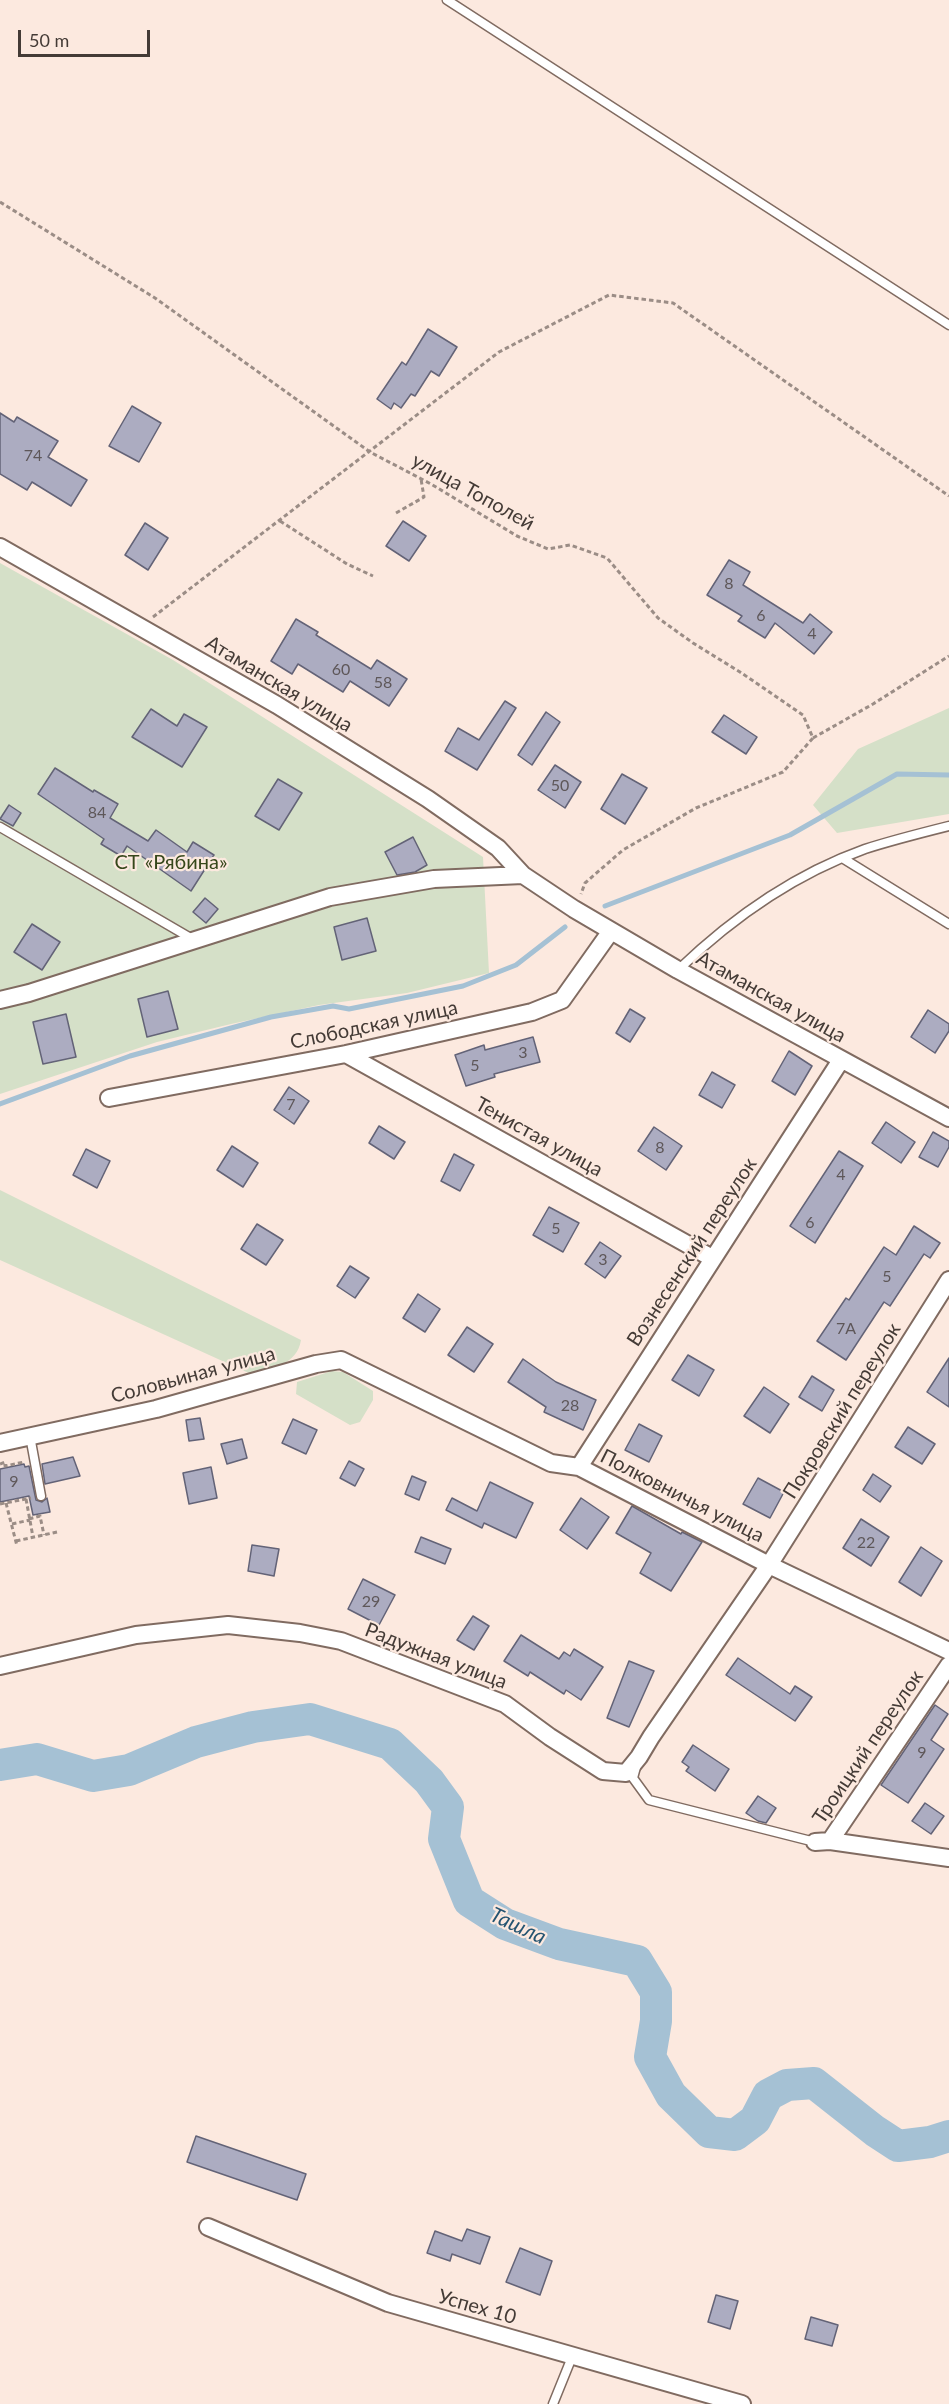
<!DOCTYPE html>
<meta charset="utf-8">
<style>
body{margin:0}
#map{position:relative;width:949px;height:2404px;overflow:hidden;background:#fce9df;font-family:Lato,sans-serif}
canvas{display:block}
.scale{position:absolute;left:18px;top:30px;width:132px;height:27px;box-sizing:border-box;border:3px solid #443b36;border-top:0;padding-left:8px;font-size:18px;line-height:21px;white-space:nowrap;color:#443b36;-webkit-text-stroke:4px #fce9df;paint-order:stroke}
</style>
<div id="map">
<canvas width="949" height="2404"></canvas>
<div class="scale">50 m</div>
</div>
<script>
const context = document.querySelector('canvas').getContext('2d');
context.lineJoin = 'round';
function fill(path, color) {
  context.fillStyle = color;
  context.fill(path, 'evenodd');
}
function strokePath(path, color, width, dash) {
  context.strokeStyle = color;
  context.lineWidth = width;
  context.lineCap = dash ? 'butt' : 'round';
  context.setLineDash(dash || []);
  context.stroke(path);
}
function write(font, color, halo, rows, align = 'center') {
  context.font = font + ' Lato,sans-serif';
  context.lineWidth = 4.5;
  context.setLineDash([]);
  context.textBaseline = 'middle';
  context.strokeStyle = halo;
  context.fillStyle = color;
  for (const [text, x, y, turn = 0] of rows) {
    context.save();
    context.translate(x, y);
    context.rotate((+turn || 0) * Math.PI / 180);
    context.textAlign = isNaN(turn) ? turn : align;
    if (halo) context.strokeText(text, 0, 0);
    context.fillText(text, 0, 0);
    context.restore();
  }
}
fill(new Path2D(`
 M 0,563 L 173,660 L 483,857 L 489,973 L 407,993 L 319,1005 L 231,1024 L 157,1042 L 0,1094 Z
 M 949,708 L 949,814 L 837,833 L 813,805 L 858,749 Z
 M 0,1190 L 301,1340 C 297,1365 272,1368 251,1374 L 0,1260 Z
 M 332,1371 L 343,1372 L 373,1391 L 373,1400 L 360,1422 L 350,1425 L 296,1394 L 297,1382 Z`), '#d5e0c8');
strokePath(new Path2D(`
 M 605,906 L 790,835 L 897,774 L 949,775
 M 0,1104 L 130,1056 L 271,1017 L 333,1006 L 349,1009 L 463,986 L 516,965 L 565,927`), '#a5c1d4', 5);
strokePath(new Path2D(`
 M 0,1765 L 37,1759 L 93,1776 L 129,1770 L 196,1742 L 253,1727 L 310,1719 L 390,1744 L 429,1781 L 448,1807 L 444,1839 L 469,1901 L 505,1924 L 559,1944 L 637,1961 L 656,1992 L 656,2021 L 650,2057 L 671,2095 L 709,2132 L 735,2135 L 755,2120 L 768,2095 L 787,2085 L 814,2083 L 875,2131 L 898,2146 L 930,2142 L 949,2136`), '#a5c1d4', 32);
const building = new Path2D(`
 M 428,329 L 457,347 L 439,376 L 431,371 L 415,396 L 411,394 L 401,408 L 394,403 L 391,409 L 377,399 L 402,362 L 406,365 Z
 M 132,406 L 161,423 L 139,462 L 109,446 Z
 M 0,413 L 14,422 L 17,417 L 58,441 L 48,457 L 87,480 L 71,506 L 32,482 L 27,490 L 0,474 Z
 M 403,521 L 426,536 L 409,561 L 386,546 Z
 M 145,523 L 168,538 L 148,570 L 125,555 Z
 M 729,560 L 750,572 L 743,585 L 803,623 L 810,614 L 832,632 L 814,654 L 775,623 L 765,638 L 738,621 L 742,616 L 707,595 Z
 M 296,619 L 318,632 L 316,635 L 371,669 L 377,660 L 407,679 L 389,706 L 350,681 L 343,692 L 298,664 L 292,674 L 271,661 Z
 M 505,701 L 516,708 L 477,770 L 445,751 L 458,728 L 479,740 Z
 M 151,709 L 177,726 L 184,714 L 207,727 L 182,767 L 132,737 Z
 M 546,712 L 560,722 L 532,765 L 518,755 Z
 M 724,715 L 757,737 L 746,754 L 712,732 Z
 M 555,765 L 581,782 L 565,808 L 538,790 Z
 M 55,768 L 93,792 L 94,790 L 118,804 L 110,818 L 148,841 L 156,830 L 187,852 L 193,842 L 214,855 L 191,891 L 127,846 L 121,856 L 101,844 L 104,839 L 38,794 Z
 M 622,774 L 647,788 L 625,824 L 601,809 Z
 M 278,779 L 302,793 L 279,830 L 255,816 Z
 M 9,805 L 21,813 L 13,826 L 0,819 Z
 M 413,837 L 427,865 L 415,872 L 397,875 L 385,852 Z
 M 205,898 L 218,909 L 206,923 L 193,912 Z
 M 367,918 L 376,951 L 342,960 L 334,927 Z
 M 32,924 L 60,942 L 42,970 L 14,952 Z
 M 168,991 L 178,1029 L 147,1037 L 138,999 Z
 M 630,1009 L 645,1018 L 630,1042 L 616,1033 Z
 M 928,1010 L 949,1024 L 949,1031 L 935,1053 L 911,1037 Z
 M 66,1014 L 76,1057 L 43,1064 L 33,1022 Z
 M 533,1037 L 540,1062 L 494,1074 L 495,1077 L 466,1086 L 455,1055 L 484,1045 L 485,1050 Z
 M 789,1051 L 812,1066 L 795,1095 L 772,1081 Z
 M 712,1072 L 735,1085 L 722,1108 L 699,1095 Z
 M 289,1087 L 309,1101 L 294,1124 L 274,1110 Z
 M 886,1122 L 915,1142 L 901,1163 L 872,1143 Z
 M 379,1126 L 405,1142 L 394,1159 L 369,1143 Z
 M 654,1127 L 682,1146 L 666,1170 L 638,1151 Z
 M 933,1132 L 949,1141 L 949,1147 L 938,1167 L 919,1157 Z
 M 232,1146 L 258,1163 L 243,1187 L 217,1170 Z
 M 86,1149 L 110,1161 L 97,1188 L 73,1175 Z
 M 839,1151 L 863,1166 L 815,1243 L 790,1226 Z
 M 454,1154 L 474,1165 L 460,1191 L 441,1181 Z
 M 549,1207 L 579,1223 L 563,1252 L 533,1235 Z
 M 257,1224 L 283,1240 L 266,1265 L 241,1249 Z
 M 914,1226 L 940,1243 L 930,1258 L 924,1254 L 890,1306 L 884,1302 L 846,1360 L 817,1341 L 846,1298 L 849,1300 L 884,1247 L 896,1255 Z
 M 600,1242 L 621,1256 L 605,1278 L 585,1264 Z
 M 350,1266 L 369,1278 L 355,1298 L 337,1286 Z
 M 418,1294 L 440,1309 L 425,1332 L 403,1318 Z
 M 467,1327 L 493,1344 L 474,1372 L 448,1355 Z
 M 688,1355 L 714,1370 L 699,1396 L 672,1380 Z
 M 949,1358 L 949,1407 L 927,1392 Z
 M 523,1359 L 556,1382 L 596,1400 L 583,1430 L 544,1412 L 546,1407 L 508,1382 Z
 M 812,1376 L 834,1390 L 822,1411 L 799,1397 Z
 M 764,1387 L 789,1404 L 770,1433 L 744,1416 Z
 M 200,1418 L 204,1439 L 189,1441 L 186,1420 Z
 M 293,1419 L 317,1430 L 306,1454 L 282,1443 Z
 M 639,1424 L 662,1436 L 649,1462 L 625,1450 Z
 M 908,1427 L 935,1444 L 922,1464 L 895,1447 Z
 M 242,1439 L 247,1458 L 227,1464 L 221,1444 Z
 M 73,1457 L 80,1476 L 45,1484 L 42,1464 Z
 M 349,1461 L 364,1469 L 355,1486 L 340,1478 Z
 M 24,1464 L 25,1467 L 29,1466 L 36,1500 L 42,1502 L 47,1498 L 50,1512 L 33,1515 L 29,1496 L 0,1502 L 0,1469 Z
 M 211,1467 L 217,1498 L 189,1504 L 183,1473 Z
 M 873,1474 L 891,1486 L 880,1502 L 863,1490 Z
 M 412,1476 L 426,1482 L 419,1500 L 405,1494 Z
 M 758,1478 L 784,1492 L 770,1518 L 743,1504 Z
 M 490,1482 L 533,1503 L 516,1538 L 484,1523 L 482,1528 L 446,1510 L 452,1498 L 477,1511 Z
 M 581,1498 L 609,1517 L 587,1549 L 560,1530 Z
 M 632,1506 L 681,1534 L 682,1532 L 702,1542 L 671,1591 L 640,1573 L 651,1553 L 616,1533 Z
 M 861,1519 L 889,1537 L 871,1566 L 843,1548 Z
 M 421,1537 L 451,1549 L 445,1564 L 415,1552 Z
 M 252,1545 L 279,1549 L 274,1576 L 248,1571 Z
 M 921,1547 L 942,1561 L 921,1596 L 899,1582 Z
 M 363,1579 L 395,1595 L 379,1625 L 348,1609 Z
 M 473,1616 L 489,1626 L 474,1650 L 457,1640 Z
 M 521,1635 L 559,1659 L 564,1652 L 570,1656 L 574,1649 L 603,1667 L 581,1700 L 566,1690 L 564,1694 L 530,1672 L 528,1676 L 504,1661 Z
 M 738,1658 L 790,1694 L 795,1686 L 812,1697 L 795,1721 L 726,1675 Z
 M 629,1661 L 654,1671 L 629,1727 L 607,1718 Z
 M 935,1705 L 948,1714 L 931,1740 L 944,1749 L 908,1803 L 881,1785 Z
 M 693,1745 L 729,1769 L 715,1791 L 686,1771 L 689,1767 L 682,1762 Z
 M 758,1796 L 776,1808 L 766,1823 L 758,1821 L 746,1813 Z
 M 925,1803 L 944,1816 L 931,1834 L 912,1821 Z
 M 196,2136 L 306,2174 L 297,2200 L 187,2162 Z
 M 467,2229 L 490,2237 L 480,2264 L 452,2254 L 450,2261 L 427,2253 L 435,2231 L 462,2241 Z
 M 520,2248 L 552,2261 L 540,2295 L 506,2282 Z
 M 716,2295 L 738,2301 L 730,2329 L 708,2322 Z
 M 811,2317 L 838,2325 L 832,2346 L 805,2339 Z`);
fill(building, '#acacc1');
strokePath(building, '#636377', 1.5);
const service = new Path2D(`
 M 447,0 L 949,325
 M 0,827 L 194,940
 M 844,859 L 949,924
 M 678,970 C 731,919 795,874 865,849 C 893,840 921,833 949,826
 M 30,1436 L 41,1496
 M 636,1767 L 633,1778 L 649,1800 L 815,1842
 M 553,2404 L 572,2357`);
const minor = new Path2D(`
 M 0,547 L 277,705 L 428,799 L 498,848 L 523,875
 M 0,1000 L 29,993 L 330,897 L 434,879 L 523,875 L 574,909 L 678,970 L 949,1118
 M 346,1054 L 712,1258
 M 109,1098 L 346,1054 L 532,1012 L 562,1000 L 611,931
 M 0,1443 L 156,1409 L 316,1364 L 341,1360 L 551,1463 L 579,1467 L 769,1565 L 949,1651
 M 579,1467 L 841,1060
 M 0,1666 L 136,1635 L 228,1625 L 300,1633 L 341,1641 L 505,1704 L 550,1737 L 603,1771 L 626,1773 L 639,1757 L 651,1737 L 769,1565 L 949,1280
 M 830,1841 L 949,1858
 M 815,1842 L 830,1841 L 949,1665
 M 208,2227 L 388,2303 L 742,2404`);
strokePath(service, '#806b61', 11);
strokePath(minor, '#806b61', 20);
strokePath(new Path2D(`
 M 0,202 L 155,298 L 370,452 L 431,484 L 517,536 L 548,549 L 570,545 L 607,558 L 658,618 L 693,643 L 740,672 L 803,715 L 813,738 L 783,772 L 696,808 L 623,850 L 585,883 L 581,894
 M 396,513 L 424,497 L 421,479
 M 280,521 L 347,564 L 373,576
 M 153,617 L 499,352 L 609,295 L 673,303 L 949,496
 M 813,738 L 873,704 L 949,656
 M 0,1464 L 5,1462 L 5,1466 L 24,1462
 M 26,1499 L 33,1537
 M 6,1503 L 17,1546
 M 0,1504 L 31,1498
 M 29,1519 L 40,1516 L 44,1535
 M 12,1524 L 30,1520
 M 16,1541 L 57,1532`), '#9b8d86', 3, [4.5, 3]);
strokePath(service, '#fff', 8);
strokePath(minor, '#fff', 16);
write('16px', '#5e5759', null, [
 ["74",33,456],
 ["8",729,584],
 ["6",761,616],
 ["4",812,634],
 ["60",341,670],
 ["58",383,683],
 ["50",560,786],
 ["84",97,813],
 ["3",523,1053],
 ["5",475,1066],
 ["7",291,1105],
 ["8",660,1148],
 ["4",841,1175],
 ["6",810,1223],
 ["5",556,1229],
 ["3",603,1260],
 ["5",887,1277],
 ["7А",846,1329],
 ["28",570,1406],
 ["9",14,1482],
 ["22",866,1543],
 ["29",371,1602],
 ["9",922,1753]
]);
write('20px', '#443b36', '#fce9df', [
 ["улица Тополей",473,492,29],
 ["Атаманская улица",279,684,31],
 ["Атаманская улица",771,997,29],
 ["Слободская улица",374,1025,-12],
 ["Тенистая улица",539,1137,29],
 ["Вознесенский переулок",692,1252,-57],
 ["Соловьиная улица",193,1375,-15],
 ["Покровский переулок",842,1411,-58],
 ["Полковничья улица",682,1496,27],
 ["Радужная улица",436,1656,21],
 ["Троицкий переулок",868,1747,-56],
 ["Успех 10",477,2307,16]
]);
write('20px', '#36471b', '#fce9df', [
 ["СТ «Рябина»",171,863]
]);
write('italic 21px', '#245471', '#fce9df', [
 ["Ташла",518,1926,25]
]);
</script>
